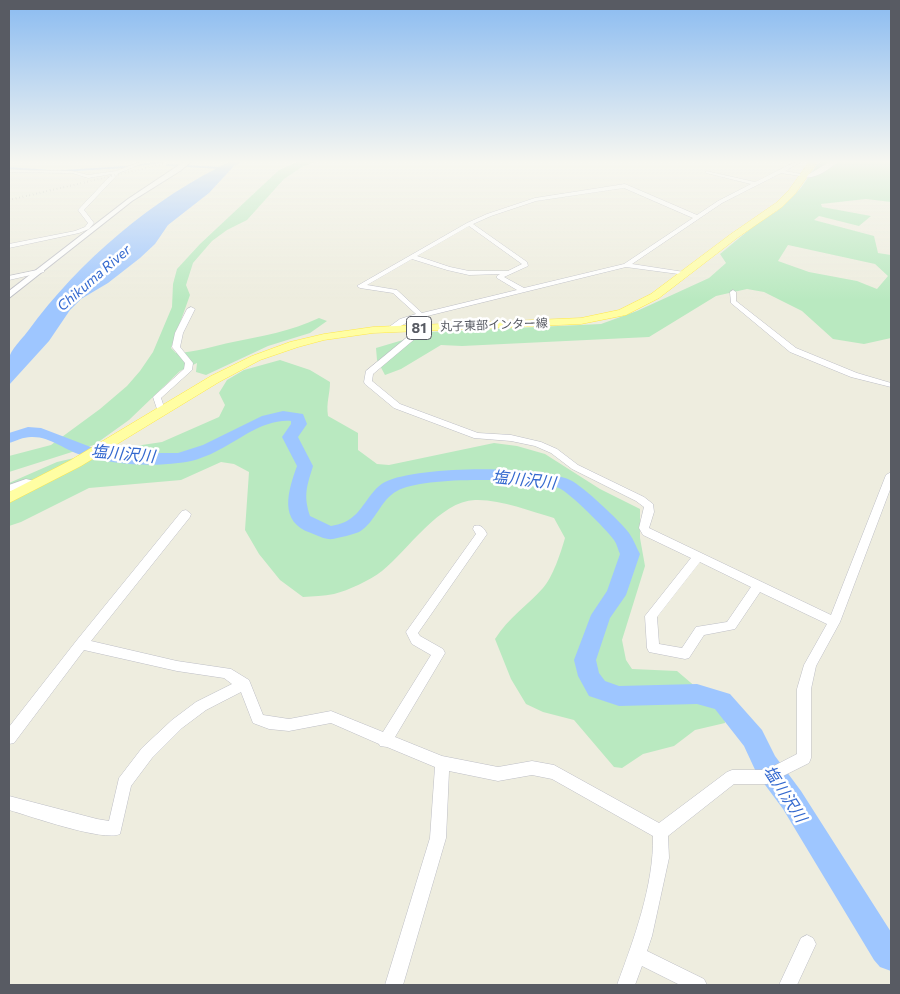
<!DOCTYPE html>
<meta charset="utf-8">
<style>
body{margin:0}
#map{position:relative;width:900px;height:994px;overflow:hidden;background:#eeeddf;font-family:Commissioner,sans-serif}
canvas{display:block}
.frame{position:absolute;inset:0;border:10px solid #585b63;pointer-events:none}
</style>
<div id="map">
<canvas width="900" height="994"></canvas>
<div class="frame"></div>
</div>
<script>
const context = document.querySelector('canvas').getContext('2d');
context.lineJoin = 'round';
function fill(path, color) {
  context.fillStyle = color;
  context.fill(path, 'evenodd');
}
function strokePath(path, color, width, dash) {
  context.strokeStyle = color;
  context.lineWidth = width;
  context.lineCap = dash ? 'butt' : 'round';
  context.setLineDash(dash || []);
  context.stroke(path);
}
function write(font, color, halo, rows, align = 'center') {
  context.font = font + ' Commissioner,"Noto Sans JP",sans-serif';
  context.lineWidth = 5;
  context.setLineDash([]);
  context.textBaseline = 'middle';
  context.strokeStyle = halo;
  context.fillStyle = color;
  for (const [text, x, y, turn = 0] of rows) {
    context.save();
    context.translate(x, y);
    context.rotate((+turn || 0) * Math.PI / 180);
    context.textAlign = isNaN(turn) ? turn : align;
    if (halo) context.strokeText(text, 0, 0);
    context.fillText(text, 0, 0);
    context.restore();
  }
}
fill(new Path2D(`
 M 299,161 L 318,161 L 302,167 L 284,179 L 247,220 L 227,230 L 212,241 L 193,263 L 186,285 L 190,295 L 171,348 L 176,353 C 196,352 214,346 233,342 C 263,336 291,331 319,318 L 327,321 L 310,333 L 268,346 L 206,375 L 196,372 L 197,363 L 180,371 L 129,420 L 94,445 L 9,472 L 9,456 L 51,445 L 100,409 L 127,386 L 140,371 L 153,352 L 172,307 L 173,284 L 177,269 L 200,244 L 279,170 Z
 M 822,161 L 891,161 L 891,202 L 866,199 L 821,204 L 822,207 L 871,216 L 859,226 L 819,216 L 814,220 L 874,236 L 878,253 L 891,255 L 891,338 L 864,344 L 833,339 L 802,311 L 764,292 L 747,289 L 716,296 L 649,337 L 462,346 L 441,345 L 401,369 L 385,375 L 377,360 L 376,348 L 430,332 L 601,324 L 637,311 L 709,278 L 726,263 L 720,254 L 755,225 L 777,211 L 800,189 L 817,165 ZM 788,245 L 875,264 L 888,276 L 877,289 L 857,281 L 809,272 L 778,261 Z
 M 280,360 L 310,370 L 330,382 C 330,395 326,402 328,416 L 358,433 L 358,450 L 377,464 L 389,465 L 494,443 L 517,446 L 545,454 L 600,489 L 640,509 L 640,538 L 645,566 L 622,640 L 626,660 L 632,669 L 677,671 L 724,711 L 725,723 L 695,730 L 674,746 L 643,754 L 622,768 L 614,767 L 574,720 L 543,712 L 526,704 L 511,679 L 495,639 C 509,617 527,606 543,588 C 553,577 561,552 565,538 L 554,518 C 530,511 500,499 475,500 C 440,501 408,550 382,571 C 369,581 349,590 334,594 C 324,596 313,596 303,597 L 280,580 L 259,554 L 245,530 L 249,472 L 234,464 L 221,462 L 181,480 L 89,488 L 21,522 L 9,526 L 9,483 L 57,462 L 109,450 L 162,442 L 219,417 L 225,405 L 219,393 L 227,380 L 244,370 Z`), '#b9e9c0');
fill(new Path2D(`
 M 231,161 L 243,161 L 234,166 L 209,193 L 168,225 L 155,244 L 140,258 L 108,283 L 81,299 L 70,310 L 49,341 L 9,385 C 9,377 7,367 9,359 C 10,350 23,338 28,331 C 80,260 152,199 231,161 Z`), '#9ec6ff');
strokePath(new Path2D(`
 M 138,165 L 162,162
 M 167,165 L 221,168
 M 9,168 L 50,171
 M 62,171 L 125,167`), '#9ec6ff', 2);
fill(new Path2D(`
 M 283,411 L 303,414 L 307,424 L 298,437 L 313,466 C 307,486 303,495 310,516 L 331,526 C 335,525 341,524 345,522 C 363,514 368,491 385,482 C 418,466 536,465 570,480 C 582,485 622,523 629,533 C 634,540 636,547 640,554 L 626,595 L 610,618 L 596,660 L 599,673 L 605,681 L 619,686 L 697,684 L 730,694 L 762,730 L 775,756 L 801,791 L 891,932 L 891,971 L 880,967 L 874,960 L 783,809 L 757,774 L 744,746 L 715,709 L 697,704 L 619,706 L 589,696 L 578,676 L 574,660 L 591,615 L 607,591 L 620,554 C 618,550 617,544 614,540 C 607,530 569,492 559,488 C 530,478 424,476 397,491 C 380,500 376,522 359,532 C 352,535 341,537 333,539 C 326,540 318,536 311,533 C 278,522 288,491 297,466 L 282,437 L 291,424 L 291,421 C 262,419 239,441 215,452 C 203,458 191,462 178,463 C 149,467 112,464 84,456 C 66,451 50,436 31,437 C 23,437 16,441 9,443 L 9,433 L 28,427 L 41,428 L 96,449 L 145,453 L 178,453 L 203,445 L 262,416 Z`), '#9ec6ff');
const minor = new Path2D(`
 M 142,161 L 148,161 L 119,173 L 84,210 L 94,223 L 89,229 L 79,233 L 9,248 L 9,244 L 75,231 L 85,227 L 88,223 L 78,210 L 112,174 L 88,178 L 72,173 L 9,172 L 9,170 L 72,171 L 88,175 L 116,171 Z
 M 797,161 L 803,161 L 785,171 L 806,175 L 806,177 L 781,173 L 722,203 L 632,264 L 684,272 L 687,274 L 686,275 L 626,267 L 423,317 L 406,323 L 392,331 L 388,329 L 389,327 L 400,319 L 416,314 L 393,293 L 360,288 L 357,286 L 467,223 L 487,214 L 535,198 L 625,184 L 697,215 L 718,201 L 751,184 L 706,173 L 706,171 L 755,182 ZM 624,188 L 693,218 L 624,264 L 524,288 L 504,277 L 528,266 L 527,262 L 473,224 L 491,216 L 536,201 ZM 469,226 L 522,264 L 508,271 L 469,271 L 450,267 L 417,256 ZM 412,259 L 447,270 L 469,275 L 500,274 L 497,276 L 497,278 L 517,290 L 422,313 L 397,290 L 367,285 Z
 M 42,269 L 44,270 L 44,272 L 9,280 L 9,276 Z
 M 733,290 L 736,292 L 736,301 L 796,348 L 857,373 L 891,383 L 891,387 L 851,377 L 790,352 L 731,303 L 730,292 Z
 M 191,307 L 195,309 L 183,333 L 180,347 L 193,363 L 192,370 L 161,398 L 165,410 L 164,412 L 158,412 L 153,397 L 184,369 L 185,363 L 172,347 L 175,333 L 187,309 Z
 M 422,325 L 425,325 L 429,327 L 373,374 L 372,381 L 400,404 L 478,433 L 511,435 L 541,442 L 557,449 L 578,465 L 644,497 L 653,504 L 654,512 L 649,528 L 651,529 L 831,615 L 886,475 L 891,472 L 891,487 L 840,622 L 816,666 L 811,689 L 811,758 L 809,763 L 767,784 L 734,784 L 668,836 L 669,858 L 652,936 L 647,951 L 704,979 L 707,985 L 680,985 L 642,966 L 635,985 L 617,985 C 634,939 654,885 653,836 L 552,779 L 532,775 L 498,781 L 449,771 L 446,838 L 403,985 L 385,985 L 430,838 L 435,767 L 387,747 L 380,746 L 379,744 L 331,723 L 289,731 L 269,729 L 253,723 L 241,692 L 206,710 L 182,728 L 152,758 L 131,786 L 120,834 C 103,842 30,816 9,810 L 9,796 L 97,819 L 109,821 L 119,778 L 142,748 L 172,720 L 196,702 L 232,684 L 224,678 L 177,671 L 84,650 L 14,743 L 9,744 L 9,727 L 77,640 L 182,511 L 186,510 L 191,514 L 190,517 L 91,641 L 177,661 L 231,669 L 249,680 L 263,715 L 289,719 L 331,711 L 383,732 L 431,655 L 412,644 L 406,632 L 476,534 L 473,529 L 474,526 C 481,524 484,528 487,534 L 418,633 L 420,636 L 443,649 L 445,653 L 395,737 L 442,756 L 498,767 L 532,761 L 554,765 L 659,823 L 727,772 L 732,770 L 766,770 L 797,754 L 797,689 L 804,665 L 827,624 L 760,592 L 735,629 L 704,635 L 689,658 L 685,659 L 649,652 L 647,648 L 645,616 L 691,558 L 643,535 L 639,528 L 644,507 L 636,501 L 572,469 L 551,453 L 535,446 L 511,441 L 474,438 L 394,408 L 365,384 L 364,382 L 366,371 ZM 700,562 L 751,587 L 727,622 L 696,627 L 682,648 L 659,644 L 657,617 Z
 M 26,479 L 39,482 L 41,484 L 36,487 L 27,485 L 9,492 L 9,485 Z
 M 807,935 L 813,938 L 816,944 L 797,985 L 779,985 L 801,938 Z`);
const tertiary = new Path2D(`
 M 185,161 L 192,161 L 180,171 L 132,201 L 9,298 L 9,291 L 128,199 Z`);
const secondary = new Path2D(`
 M 831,161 L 839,161 C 830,169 812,182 801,176 L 811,173 Z`);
const primary = new Path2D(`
 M 810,161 L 818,161 L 795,194 L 782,207 L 737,238 L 659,298 L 626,315 L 581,324 L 373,333 L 324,340 L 298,347 L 260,360 L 219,382 L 81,466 L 9,503 L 9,492 L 71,460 L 211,376 L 252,356 L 290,342 L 324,334 L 373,327 L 581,318 L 619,310 L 651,294 L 731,234 L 776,203 L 789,190 Z`);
strokePath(minor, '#bdbec5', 1);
strokePath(tertiary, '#bdbec5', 2);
strokePath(secondary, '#bdbfc8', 1);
strokePath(primary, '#ffe747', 1);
fill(minor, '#fff');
fill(tertiary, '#fff');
fill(secondary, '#fff');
fill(primary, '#fffea3');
strokePath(new Path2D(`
 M 9,200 L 176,161`), '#b6b7b7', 2, [0.5, 3]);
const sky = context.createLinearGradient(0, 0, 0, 300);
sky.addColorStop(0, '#8abbf1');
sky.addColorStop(0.54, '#f7f7f1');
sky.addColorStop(1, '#f7f7f100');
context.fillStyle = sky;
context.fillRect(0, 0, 900, 300);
write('12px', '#585b63', '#fff', [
 ["丸子東部インター線",494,325,-2]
]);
write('italic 14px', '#3469cf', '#fff', [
 ["Chikuma River",94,278,-41]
]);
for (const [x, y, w] of [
 [419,328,25]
]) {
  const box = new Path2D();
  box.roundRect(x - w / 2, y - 11.5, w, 23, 4);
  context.fillStyle = '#fff';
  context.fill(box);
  strokePath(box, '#585b63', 1);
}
write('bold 14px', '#585b63', null, [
 ["81",419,328]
]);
write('italic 16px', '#3469cf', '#fff', [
 ["塩川沢川",123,454,5],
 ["塩川沢川",524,480,6],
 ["塩川沢川",785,794,57]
]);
</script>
